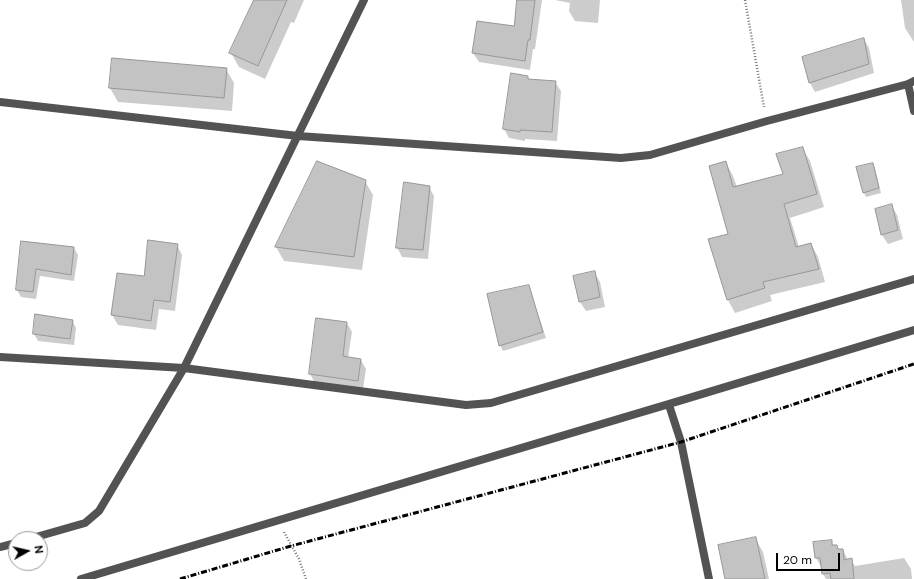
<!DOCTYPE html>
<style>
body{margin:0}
#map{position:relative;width:914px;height:579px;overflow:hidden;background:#fff;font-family:"DM Sans",sans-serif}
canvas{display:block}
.north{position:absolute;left:8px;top:531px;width:40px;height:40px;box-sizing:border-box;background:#fff;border:1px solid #999;border-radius:50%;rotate:82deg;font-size:11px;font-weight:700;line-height:16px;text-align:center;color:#000}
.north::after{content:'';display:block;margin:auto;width:14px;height:18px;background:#000;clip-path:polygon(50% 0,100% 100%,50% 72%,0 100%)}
.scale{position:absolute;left:776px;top:553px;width:64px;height:18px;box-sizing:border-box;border:2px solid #000;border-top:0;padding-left:5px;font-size:12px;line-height:14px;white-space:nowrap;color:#000;-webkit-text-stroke:3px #fff;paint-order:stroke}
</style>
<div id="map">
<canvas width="914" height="579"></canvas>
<div class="north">N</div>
<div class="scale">20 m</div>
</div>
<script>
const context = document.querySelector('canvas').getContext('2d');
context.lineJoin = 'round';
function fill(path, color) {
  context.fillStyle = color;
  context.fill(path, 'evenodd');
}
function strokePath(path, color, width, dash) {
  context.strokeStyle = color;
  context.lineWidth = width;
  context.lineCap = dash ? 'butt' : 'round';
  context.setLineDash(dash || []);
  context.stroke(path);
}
fill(new Path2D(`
 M 254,0 L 304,0 L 294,23 L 291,22 L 265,79 L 239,67 L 231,53 Z
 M 518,0 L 542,0 L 535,49 L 533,49 L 530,70 L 479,62 L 473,53 L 514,27 Z
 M 555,0 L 600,0 L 598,23 L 575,21 L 569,11 L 570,3 Z
 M 901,0 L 914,0 L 914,42 L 905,28 Z
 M 864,39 L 869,48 L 874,73 L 815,92 L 810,83 L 803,58 Z
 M 226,69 L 234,83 L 232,111 L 118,102 L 110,88 Z
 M 527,76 L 529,80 L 555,82 L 561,91 L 557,141 L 525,139 L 525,141 L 509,138 L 504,129 Z
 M 802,148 L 810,161 L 824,207 L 790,218 L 799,247 L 811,244 L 818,257 L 825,282 L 770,295 L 772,301 L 735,313 L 728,300 L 729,234 L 726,163 L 733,176 L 737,187 L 784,174 Z
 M 317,163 L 365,181 L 373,195 L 362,270 L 284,261 L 276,247 Z
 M 873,164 L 875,168 L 881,193 L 866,197 L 864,193 L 857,168 Z
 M 429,187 L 434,196 L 428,259 L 402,257 L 397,247 Z
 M 891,205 L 897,215 L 903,239 L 888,244 L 882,235 L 876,210 Z
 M 22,242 L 74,248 L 78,255 L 74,281 L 40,276 L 36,299 L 21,297 L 17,290 Z
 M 177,245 L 182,255 L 175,311 L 159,309 L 156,330 L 118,325 L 112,315 L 145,277 Z
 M 594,272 L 600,282 L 605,307 L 586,311 L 580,302 L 574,277 Z
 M 528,287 L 531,293 L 546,338 L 503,351 L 500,345 Z
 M 72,320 L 76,328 L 74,345 L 38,341 L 34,334 Z
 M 347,323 L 352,332 L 348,358 L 361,360 L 366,369 L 363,389 L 315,383 L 310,374 Z
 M 755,538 L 763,552 L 769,579 L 726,579 Z
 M 831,541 L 834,546 L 837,546 L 839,550 L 843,550 L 848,560 L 851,560 L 855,566 L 904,558 L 911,569 L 912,579 L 826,579 L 823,574 L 822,568 L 816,558 Z`), '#0003');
const building = new Path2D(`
 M 254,0 L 287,0 L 258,66 L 229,53 Z
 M 517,0 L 535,0 L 530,40 L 528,40 L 525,61 L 472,53 L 477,21 L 514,26 Z
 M 864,38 L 869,64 L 809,83 L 802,57 Z
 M 112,58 L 227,68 L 224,98 L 109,88 Z
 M 511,73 L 528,76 L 528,79 L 556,81 L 552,132 L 520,130 L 520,132 L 503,129 Z
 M 803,147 L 817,194 L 784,204 L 796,247 L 811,243 L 819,269 L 763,282 L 765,288 L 727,300 L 708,239 L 728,234 L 709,166 L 726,161 L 733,187 L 783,174 L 776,154 Z
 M 317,161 L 366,180 L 354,257 L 275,247 Z
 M 873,163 L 879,188 L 863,193 L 856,167 Z
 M 404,182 L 430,186 L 423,250 L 396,248 Z
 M 892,204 L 898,230 L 881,235 L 875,209 Z
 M 148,240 L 178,244 L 170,302 L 154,300 L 151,321 L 111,315 L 117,273 L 144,276 Z
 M 21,241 L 74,247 L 71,275 L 36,269 L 33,292 L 16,290 Z
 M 595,271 L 600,297 L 579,302 L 573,276 Z
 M 529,285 L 543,332 L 499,346 L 487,294 Z
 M 35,314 L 73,320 L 70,339 L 33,334 Z
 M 316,318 L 347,322 L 343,356 L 361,359 L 358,381 L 309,374 Z
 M 756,537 L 765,579 L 725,579 L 718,545 Z
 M 832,540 L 832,545 L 837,545 L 838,549 L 843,549 L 844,560 L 852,558 L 854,579 L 831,579 L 830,573 L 822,574 L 820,558 L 815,558 L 813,542 Z`);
fill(building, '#c3c3c3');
strokePath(building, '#979797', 1);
strokePath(new Path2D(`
 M 745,0 L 764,107
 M 284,532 L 299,559 L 306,579`), '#757575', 2.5, [1, 2]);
strokePath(new Path2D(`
 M 908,84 L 914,111
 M 0,102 L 298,136 L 621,158 L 650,155 L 767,121 L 908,84 L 914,81
 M 0,357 L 184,368 L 466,405 L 491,403 L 914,279
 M 669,405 L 681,442 L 709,579
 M 29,539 L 85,523 L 99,511 L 184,368 L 364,0
 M 0,547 L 16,543
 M 81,579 C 359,495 637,415 914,330`), '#535353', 8);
strokePath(new Path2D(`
 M 180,579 L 291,546 L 681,442 L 914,364`), '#000', 3, [6, 2, 1, 2]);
</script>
